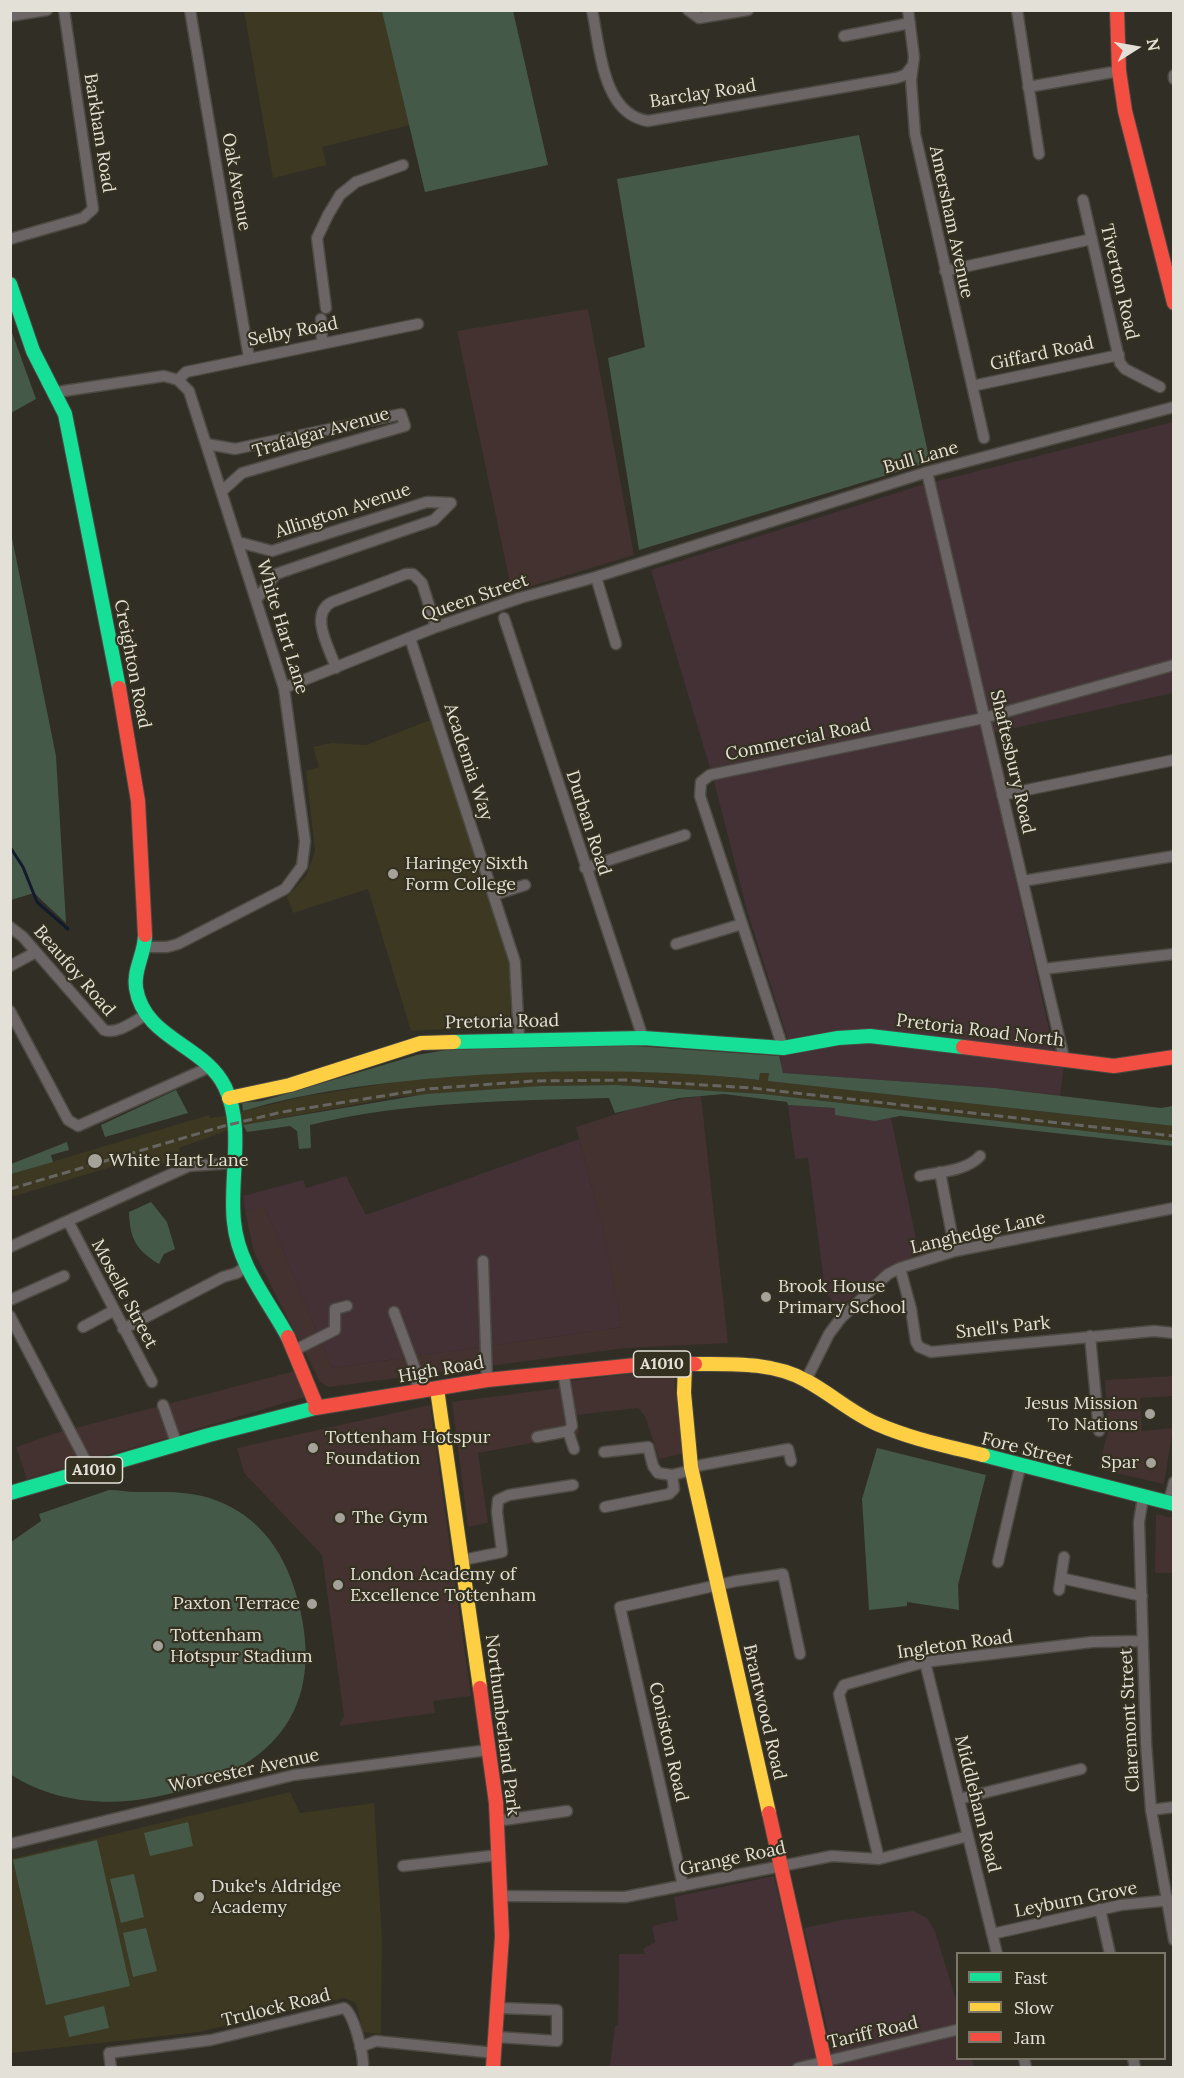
<!DOCTYPE html>
<style>
body{margin:0}
#map{position:relative;width:1184px;height:2078px;overflow:hidden;background:#302e25;font-family:Lora,serif}
canvas{display:block}
.frame{position:absolute;inset:0;border:12px solid #e3e1d7;pointer-events:none}
.legend{position:absolute;left:956px;top:1952px;width:210px;height:108px;box-sizing:border-box;background:#353120;border:2px solid #7b7769;margin:0;padding:8px 10px;list-style:none;font-size:18px;color:#e3e1d7}
.legend li{display:flex;align-items:center;gap:12px;height:30px}
.legend b{width:30px;border:2px solid #7b7769}
.north{position:absolute;left:1106px;top:18px;width:60px;height:60px;-webkit-text-stroke:4px #353120;paint-order:stroke;rotate:79deg;font-size:16px;font-weight:700;line-height:24px;text-align:center;color:#e3e1d7}
.north::after{content:'';display:block;margin:auto;width:21px;height:27px;background:#e3e1d7;clip-path:polygon(50% 0,100% 100%,50% 72%,0 100%)}
</style>
<div id="map">
<canvas width="1184" height="2078"></canvas>
<div class="frame"></div>
<ul class="legend">
<li><b style="height:8px;background:#16e098"></b>Fast</li>
<li><b style="height:8px;background:#ffcf43"></b>Slow</li>
<li><b style="height:8px;background:#f24e42"></b>Jam</li>
</ul>
<div class="north">N</div>
</div>
<script>
const context = document.querySelector('canvas').getContext('2d');
context.lineJoin = 'round';
function fill(path, color) {
  context.fillStyle = color;
  context.fill(path, 'evenodd');
}
function strokePath(path, color, width, dash) {
  context.strokeStyle = color;
  context.lineWidth = width;
  context.lineCap = dash ? 'butt' : 'round';
  context.setLineDash(dash || []);
  context.stroke(path);
}
function write(font, color, halo, rows, align = 'center') {
  context.font = font + ' Lora,serif';
  context.lineWidth = 4.5;
  context.setLineDash([]);
  context.textBaseline = 'middle';
  context.strokeStyle = halo;
  context.fillStyle = color;
  for (const [text, x, y, turn = 0] of rows) {
    context.save();
    context.translate(x, y);
    context.rotate((+turn || 0) * Math.PI / 180);
    context.textAlign = isNaN(turn) ? turn : align;
    if (halo) context.strokeText(text, 0, 0);
    context.fillText(text, 0, 0);
    context.restore();
  }
}
fill(new Path2D(`
 M 588,309 L 634,555 L 512,592 L 457,331 Z
 M 701,1096 L 728,1343 L 626,1348 L 329,1387 L 320,1382 L 254,1252 L 245,1211 L 265,1207 L 332,1368 L 622,1327 L 603,1228 L 576,1127 L 644,1105 Z
 M 661,1370 L 674,1376 L 683,1453 L 659,1459 L 645,1416 L 638,1408 L 576,1415 L 579,1434 L 478,1453 L 488,1523 L 468,1527 L 452,1402 L 560,1388 L 571,1381 Z
 M 295,1371 L 305,1397 L 27,1479 L 16,1447 L 56,1433 Z
 M 1173,1376 L 1173,1396 L 1140,1398 L 1142,1431 L 1173,1428 L 1164,1484 L 1098,1469 L 1108,1432 L 1105,1380 Z
 M 430,1405 L 471,1696 L 433,1701 L 435,1713 L 339,1726 L 344,1716 L 322,1555 L 244,1473 L 237,1448 Z
 M 1156,1514 L 1173,1518 L 1173,1573 L 1155,1573 Z`), '#443230');
fill(new Path2D(`
 M 1173,422 L 1173,693 L 983,735 L 1052,1043 L 1064,1065 L 1060,1098 L 1056,1095 L 995,1088 L 782,1073 L 779,1056 L 792,1052 L 747,911 L 715,785 L 651,570 L 922,485 Z
 M 788,1105 L 836,1108 L 835,1114 L 875,1121 L 891,1118 L 919,1253 L 878,1274 L 839,1309 L 825,1291 L 808,1158 L 795,1159 Z
 M 579,1139 L 603,1228 L 622,1327 L 332,1368 L 265,1207 L 245,1211 L 243,1196 L 303,1180 L 306,1188 L 346,1176 L 366,1215 Z
 M 774,1876 L 818,2067 L 602,2068 L 610,2065 L 615,2026 L 618,2025 L 619,1954 L 645,1954 L 643,1949 L 655,1942 L 652,1926 L 678,1920 L 674,1897 Z
 M 913,1911 L 927,1918 L 935,1931 L 957,2003 L 958,2058 L 972,2059 L 974,2067 L 836,2067 L 804,1928 L 842,1920 Z`), '#433136');
fill(new Path2D(`
 M 244,11 L 513,11 L 548,165 L 425,192 L 410,125 L 322,147 L 327,165 L 273,178 Z
 M 430,720 L 504,948 L 506,948 L 511,963 L 510,1016 L 499,1026 L 411,1031 L 368,889 L 293,913 L 287,897 L 306,876 L 315,851 L 306,771 L 319,767 L 313,747 L 332,743 L 366,745 Z
 M 585,1070 L 685,1073 L 759,1080 L 760,1073 L 769,1073 L 769,1081 L 1173,1126 L 1173,1141 L 763,1094 L 617,1085 L 541,1086 L 397,1097 L 243,1125 L 179,1148 L 181,1158 L 148,1168 L 144,1157 L 15,1196 L 11,1195 L 11,1174 L 209,1115 L 210,1118 L 223,1116 L 306,1096 L 402,1081 L 496,1073 Z
 M 290,1792 L 300,1813 L 374,1803 L 382,1938 L 381,2034 L 363,2032 L 356,2003 L 344,1998 L 199,2032 L 11,2053 L 10,1859 Z`), '#3d3822');
fill(new Path2D(`
 M 382,11 L 513,11 L 548,165 L 425,192 Z
 M 859,135 L 930,462 L 639,550 L 608,358 L 645,347 L 617,179 Z
 M 10,327 L 36,399 L 11,413 L 10,413 Z
 M 11,533 L 56,756 L 66,923 L 34,893 L 11,900 Z
 M 620,1045 L 779,1056 L 783,1073 L 995,1088 L 1161,1108 L 1173,1106 L 1174,1126 L 768,1081 L 769,1073 L 760,1073 L 759,1080 C 656,1069 553,1069 449,1077 C 380,1083 309,1091 243,1111 L 242,1103 L 262,1101 L 417,1055 L 447,1050 Z
 M 617,1085 L 763,1094 L 1173,1141 L 1173,1146 L 900,1116 L 875,1121 L 835,1115 L 835,1108 L 788,1105 L 787,1102 L 724,1094 L 679,1098 L 615,1113 L 609,1098 C 509,1101 408,1101 310,1125 L 311,1148 L 299,1149 L 297,1131 L 290,1126 L 247,1132 L 243,1125 L 426,1094 L 541,1086 Z
 M 176,1090 L 188,1113 L 105,1137 L 101,1125 Z
 M 67,1142 L 69,1150 L 51,1155 L 53,1162 L 11,1174 L 11,1164 Z
 M 151,1202 L 167,1222 L 175,1249 L 164,1254 L 159,1264 C 136,1250 130,1239 129,1212 Z
 M 877,1448 L 986,1475 L 958,1585 L 959,1610 L 907,1602 L 907,1606 L 869,1610 L 862,1499 Z
 M 109,1490 C 119,1490 127,1492 136,1492 C 168,1492 196,1490 225,1504 C 262,1521 285,1555 296,1594 C 331,1713 268,1775 155,1797 C 107,1807 52,1802 10,1774 L 11,1542 L 41,1521 L 39,1514 Z
 M 188,1822 L 193,1846 L 150,1856 L 144,1833 Z
 M 97,1840 L 130,1986 L 46,2005 L 13,1860 Z
 M 134,1874 L 144,1917 L 121,1923 L 110,1879 Z
 M 146,1928 L 157,1971 L 133,1977 L 123,1933 Z
 M 104,2006 L 109,2028 L 69,2037 L 64,2016 Z`), '#455949');
strokePath(new Path2D(`
 M 10,847 L 23,867 L 37,902 L 68,929`), '#111b2d', 3);
const street = new Path2D(`
 M 190,10 L 249,358
 M 592,10 C 600,47 602,114 648,121 L 896,78 L 905,75 L 913,65
 M 688,10 L 699,18 L 748,10
 M 908,10 L 914,57 L 911,80 L 915,134 L 984,438
 M 1017,10 L 1039,154
 M 10,16 L 47,10
 M 844,36 L 910,23
 M 1174,75 L 1174,79
 M 1028,87 L 1119,71
 M 1083,200 L 1120,363 L 1125,369 L 1160,387
 M 10,239 L 83,218 L 93,209 L 64,10
 M 945,271 L 1092,239
 M 326,308 L 317,238 L 328,215 L 340,195 L 356,182 L 403,165
 M 321,319 L 322,343
 M 178,380 L 186,372 L 418,324
 M 972,386 L 1119,355
 M 57,392 L 164,376 L 178,380 L 189,391 L 284,688 L 305,841 L 302,866 L 285,889 L 178,944 L 167,947 L 146,947
 M 207,444 L 235,449 L 401,414 L 405,426 L 242,473 L 222,491
 M 927,472 L 1064,1058
 M 238,542 L 272,551 L 427,502 L 451,503 L 434,520 L 276,574 L 256,600
 M 596,577 L 616,644
 M 504,618 L 643,1038
 M 410,638 L 515,962 L 519,1039
 M 336,668 C 330,649 308,614 332,602 L 406,574 L 413,574 L 422,583 L 436,627
 M 284,688 L 436,627 L 520,598 L 596,577 L 927,472 L 1174,407
 M 1002,795 L 1174,760
 M 585,868 L 685,835
 M 1023,881 L 1174,856
 M 494,895 L 525,885
 M 10,927 L 23,937 L 104,1030 C 117,1035 134,1021 146,1015
 M 676,944 L 742,924
 M 10,966 L 36,952
 M 1043,969 L 1174,954
 M 10,1011 L 68,1120 L 78,1126 L 210,1067
 M 783,1048 L 700,796 L 701,782 L 710,775 L 984,718 L 1174,665
 M 940,1172 L 955,1251
 M 920,1176 C 939,1172 967,1171 980,1156
 M 68,1221 L 152,1382
 M 10,1247 L 189,1166 L 233,1163
 M 483,1261 L 487,1380
 M 900,1268 L 911,1309 L 916,1342 L 919,1347 L 931,1352 L 1154,1331 L 1174,1333
 M 10,1300 L 64,1276
 M 394,1312 L 417,1374 L 417,1392
 M 10,1316 L 91,1471
 M 83,1327 L 113,1311
 M 123,1329 L 223,1277 L 237,1273 L 247,1265
 M 1090,1336 L 1099,1431
 M 295,1350 L 335,1330 L 335,1309 L 347,1306
 M 806,1380 L 829,1334 L 841,1318 L 888,1274 L 900,1268 L 955,1251 L 1174,1208
 M 163,1405 L 177,1445
 M 568,1431 L 574,1449
 M 537,1437 L 568,1431 L 572,1426 L 563,1371
 M 604,1452 L 648,1447 L 653,1466 L 658,1473 L 672,1475 L 692,1470
 M 691,1467 L 788,1449 L 791,1461
 M 1143,1497 L 1139,1522 L 1146,1743 L 1151,1810 L 1174,1940
 M 1169,1502 L 1174,1482
 M 605,1507 L 669,1494 L 674,1489 L 672,1475
 M 463,1560 L 502,1552 L 497,1512 L 498,1500 L 509,1495 L 573,1485
 M 998,1562 L 1020,1467
 M 1061,1578 L 1142,1596
 M 1059,1590 L 1064,1557
 M 925,1662 L 997,1954
 M 959,1799 L 1081,1769
 M 1151,1810 L 1174,1807
 M 497,1821 L 567,1811
 M 10,1844 L 294,1775 L 488,1750
 M 879,1859 L 840,1699 L 839,1694 L 844,1685 L 925,1662 L 1092,1642 L 1143,1641
 M 403,1866 L 499,1855
 M 683,1886 L 620,1607 L 736,1581 L 783,1574 L 800,1654
 M 501,1896 L 625,1897 L 832,1856 L 879,1859 L 968,1836
 M 1100,1909 L 1110,1954
 M 992,1934 L 1121,1905 L 1171,1900
 M 497,2037 L 557,2041 L 557,2010 L 499,2008
 M 360,2047 L 376,2041 L 495,2053
 M 1024,2058 L 1026,2068
 M 1133,2058 L 1135,2068
 M 111,2068 L 109,2053 L 211,2040 L 344,2008 C 354,2014 364,2055 363,2068
 M 798,2068 L 956,2030`);
const fast = new Path2D(`
 M 10,284 L 33,351 L 65,414 L 119,688
 M 145,935 C 145,954 133,970 136,988 C 144,1039 205,1045 225,1087 C 245,1128 229,1179 234,1222 C 238,1265 268,1300 288,1337
 M 454,1042 L 643,1038 L 783,1048 L 838,1038 L 870,1036 L 963,1047
 M 983,1455 L 1174,1504
 M 10,1493 L 209,1435 L 315,1408`);
const slow = new Path2D(`
 M 229,1098 L 290,1085 L 421,1043 L 454,1042
 M 685,1363 L 684,1393 L 691,1467 L 769,1813
 M 695,1364 C 732,1364 774,1362 807,1381 C 831,1394 852,1413 877,1424 C 911,1439 947,1446 983,1455
 M 437,1389 L 480,1688`);
const jam = new Path2D(`
 M 1117,10 L 1119,71 L 1125,111 L 1174,303
 M 119,688 L 138,801 L 145,935
 M 963,1047 L 1114,1066 L 1174,1057
 M 288,1337 L 317,1407
 M 315,1408 L 487,1380 L 646,1364 L 695,1364
 M 480,1688 L 496,1803 L 502,1936 L 493,2068
 M 769,1813 L 826,2068`);
strokePath(street, '#4c4a42', 13);
strokePath(fast, '#4c4a42', 16);
strokePath(slow, '#4c4a42', 16);
strokePath(jam, '#4c4a42', 16);
strokePath(street, '#6b6565', 10);
strokePath(fast, '#16e098', 14);
strokePath(slow, '#ffcf43', 14);
strokePath(jam, '#f24e42', 14);
strokePath(new Path2D(`
 M 10,1189 L 224,1126 L 282,1112 L 427,1089 L 532,1081 L 626,1080 L 752,1088 L 1174,1136`), '#676561', 3, [9, 4.5]);
for (const [x, y, r, color] of [
 [393,874,6,"#a4a299"],
 [95,1161,8,"#a4a299"],
 [766,1297,6,"#a4a299"],
 [1150,1414,6,"#a4a299"],
 [313,1448,6,"#a4a299"],
 [1151,1463,6,"#a4a299"],
 [340,1518,6,"#a4a299"],
 [338,1585,6,"#a4a299"],
 [312,1604,6,"#a4a299"],
 [158,1646,6,"#a4a299"],
 [199,1897,6,"#a4a299"]
]) {
  const dot = new Path2D();
  dot.arc(x, y, r, 0, 2 * Math.PI);
  context.fillStyle = color;
  context.fill(dot);
  strokePath(dot, '#353120', 2);
}
for (const [x, y, w] of [
 [662,1364,57],
 [94,1470,57]
]) {
  const box = new Path2D();
  box.roundRect(x - w / 2, y - 13, w, 26, 4.5);
  context.fillStyle = '#353120';
  context.fill(box);
  strokePath(box, '#e3e1d7', 1.5);
}
write('bold 16px', '#e3e1d7', null, [
 ["A1010",662,1364],
 ["A1010",94,1470]
]);
write('18px', '#e3e1d7', '#353120', [
 ["Barclay Road",703,94,-9],
 ["Barkham Road",99,133,81],
 ["Oak Avenue",236,182,80],
 ["Amersham Avenue",951,222,78],
 ["Tiverton Road",1119,282,77],
 ["Selby Road",293,332,-11],
 ["Giffard Road",1042,354,-12],
 ["Trafalgar Avenue",321,433,-16],
 ["Bull Lane",921,458,-16],
 ["Allington Avenue",343,511,-18],
 ["Queen Street",475,598,-19],
 ["White Hart Lane",282,627,73],
 ["Creighton Road",132,664,79],
 ["Commercial Road",798,740,-12],
 ["Academia Way",468,762,72],
 ["Shaftesbury Road",1012,762,77],
 ["Durban Road",588,823,72],
 ["Beaufoy Road",74,971,49],
 ["Pretoria Road",502,1022,-1],
 ["Pretoria Road North",980,1031,7],
 ["Langhedge Lane",978,1233,-13],
 ["Moselle Street",124,1294,62],
 ["Snell's Park",1003,1328,-6],
 ["High Road",441,1370,-10],
 ["Fore Street",1027,1450,14],
 ["Ingleton Road",955,1645,-8],
 ["Brantwood Road",764,1712,77],
 ["Claremont Street",1130,1720,-93],
 ["Northumberland Park",502,1725,83],
 ["Coniston Road",668,1742,77],
 ["Worcester Avenue",244,1771,-12],
 ["Middleham Road",977,1804,76],
 ["Grange Road",733,1859,-12],
 ["Leyburn Grove",1076,1900,-11],
 ["Trulock Road",276,2008,-14],
 ["Tariff Road",873,2033,-13]
]);
write('18px', '#e3e1d7', '#353120', [
 ["Haringey Sixth",405,864],
 ["Form College",405,885],
 ["White Hart Lane",109,1161],
 ["Brook House",778,1287],
 ["Primary School",778,1308],
 ["Jesus Mission",1138,1404,"right"],
 ["To Nations",1138,1425,"right"],
 ["Tottenham Hotspur",325,1438],
 ["Foundation",325,1459],
 ["Spar",1139,1463,"right"],
 ["The Gym",352,1518],
 ["London Academy of",350,1575],
 ["Excellence Tottenham",350,1596],
 ["Paxton Terrace",300,1604,"right"],
 ["Tottenham",170,1636],
 ["Hotspur Stadium",170,1657],
 ["Duke's Aldridge",211,1887],
 ["Academy",211,1908]
], 'left');
</script>
